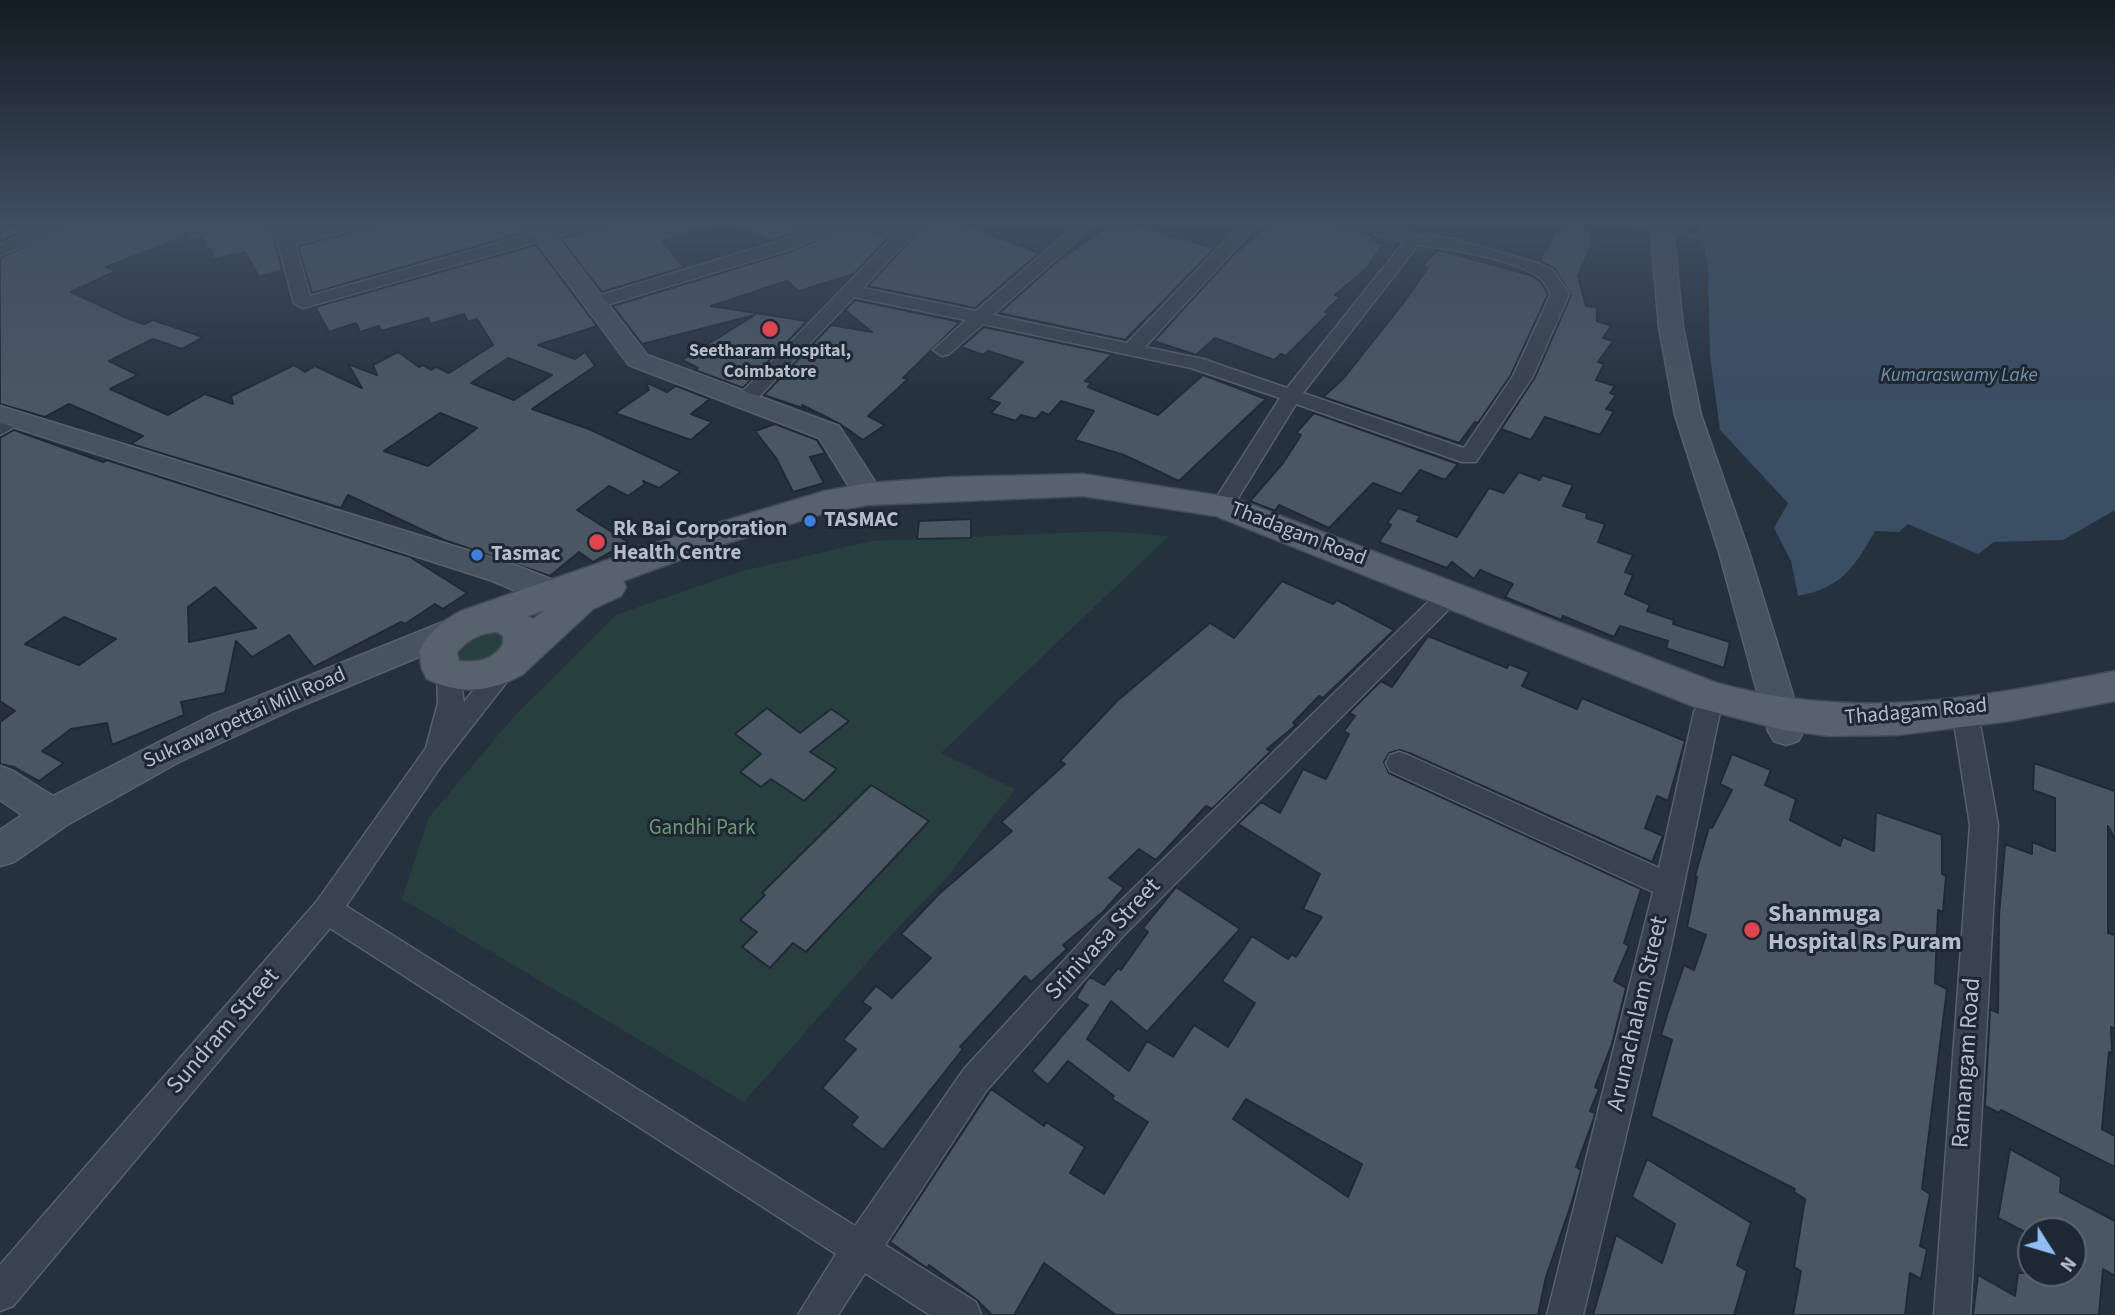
<!DOCTYPE html>
<style>
body{margin:0}
#map{position:relative;width:2115px;height:1315px;overflow:hidden;background:#25313d;font-family:"Source Sans 3",sans-serif}
canvas{display:block}
.north{position:absolute;left:2017px;top:1217px;width:70px;height:70px;box-sizing:border-box;background:#1e2833;border:2px solid #5a646f;border-radius:50%;rotate:127deg;font-size:19px;font-weight:700;line-height:28px;text-align:center;color:#b5bec8}
.north::after{content:'';display:block;margin:auto;width:24px;height:32px;background:#90bdf3;clip-path:polygon(50% 0,100% 100%,50% 72%,0 100%)}
</style>
<div id="map">
<canvas width="2115" height="1315"></canvas>
<div class="north">N</div>
</div>
<script>
const context = document.querySelector('canvas').getContext('2d');
context.lineJoin = 'round';
function fill(path, color) {
  context.fillStyle = color;
  context.fill(path, 'evenodd');
}
function strokePath(path, color, width, dash) {
  context.strokeStyle = color;
  context.lineWidth = width;
  context.lineCap = dash ? 'butt' : 'round';
  context.setLineDash(dash || []);
  context.stroke(path);
}
function write(font, color, halo, rows, align = 'center') {
  context.font = font + ' "Source Sans 3",sans-serif';
  context.lineWidth = 6;
  context.setLineDash([]);
  context.textBaseline = 'middle';
  context.strokeStyle = halo;
  context.fillStyle = color;
  for (const [text, x, y, turn = 0] of rows) {
    context.save();
    context.translate(x, y);
    context.rotate((+turn || 0) * Math.PI / 180);
    context.textAlign = isNaN(turn) ? turn : align;
    if (halo) context.strokeText(text, 0, 0);
    context.fillText(text, 0, 0);
    context.restore();
  }
}
fill(new Path2D(`
 M 1107,531 L 1169,536 L 941,753 L 1015,789 L 942,883 L 892,934 L 744,1102 L 402,899 L 429,817 L 518,712 L 616,615 L 742,571 L 871,541 Z
 M 487,622 L 516,646 L 458,672 L 447,646 Z`), '#283f3f');
fill(new Path2D(`
 M 1698,221 L 2115,221 L 2115,510 L 2063,540 L 1994,542 L 1978,554 L 1908,524 L 1899,532 L 1875,531 C 1854,568 1841,588 1798,596 L 1791,561 L 1774,528 L 1788,503 L 1720,430 L 1710,356 L 1708,264 Z`), '#3a4e64');
strokePath(new Path2D(`
 M 1623,221 L 1647,226
 M 1676,232 L 1709,239`), '#3a4e64', 5);
const building = new Path2D(`
 M 25,221 L 48,221 L 0,242 L 0,232 Z
 M 77,221 L 270,221 L 282,270 L 259,277 L 245,252 L 214,259 L 211,249 L 206,250 L 203,238 L 189,241 L 189,235 L 106,267 L 116,271 L 71,292 L 129,319 L 144,324 L 153,320 L 203,337 L 182,349 L 153,339 L 109,361 L 138,375 L 110,389 L 168,415 L 205,394 L 233,404 L 231,396 L 294,365 L 305,372 L 315,366 L 362,388 L 348,364 L 377,375 L 373,365 L 398,352 L 419,367 L 423,365 L 431,370 L 436,367 L 449,373 L 493,345 L 477,319 L 468,322 L 464,314 L 430,324 L 428,318 L 381,331 L 379,326 L 360,332 L 356,323 L 329,332 L 315,307 L 536,245 L 597,326 L 538,345 L 575,359 L 585,352 L 595,366 L 532,409 L 589,429 L 681,472 L 659,488 L 643,481 L 645,484 L 628,496 L 609,486 L 577,510 L 628,542 L 593,562 L 579,552 L 550,576 L 444,540 L 348,495 L 341,508 L 131,444 L 143,436 L 69,404 L 45,417 L 0,404 L 0,258 ZM 508,358 L 552,375 L 514,400 L 471,383 ZM 440,413 L 477,428 L 428,466 L 384,451 Z
 M 291,221 L 339,221 L 294,232 Z
 M 380,221 L 519,221 L 527,232 L 312,293 L 298,246 L 376,227 Z
 M 605,221 L 712,221 L 713,225 L 662,241 L 684,267 L 602,292 L 560,238 L 601,227 Z
 M 727,221 L 817,221 L 811,227 L 770,241 Z
 M 842,221 L 847,227 L 889,237 L 854,274 L 799,291 L 787,281 L 711,306 L 807,321 L 743,388 L 695,370 L 698,368 L 682,360 L 755,315 L 642,344 L 613,306 L 789,252 L 825,237 Z
 M 928,221 L 946,221 L 970,227 L 1039,253 L 975,308 L 868,286 Z
 M 1274,221 L 1339,221 L 1343,227 L 1374,236 L 1369,241 L 1383,244 L 1368,267 L 1335,295 L 1340,297 L 1325,312 L 1329,313 L 1286,356 L 1281,354 L 1274,360 L 1215,338 L 1196,355 L 1154,341 L 1234,254 Z
 M 1562,221 L 1586,221 L 1584,230 L 1591,231 L 1590,241 L 1593,242 L 1578,276 L 1586,306 L 1597,307 L 1597,321 L 1611,326 L 1603,338 L 1613,341 L 1598,362 L 1604,364 L 1596,380 L 1615,386 L 1610,393 L 1616,395 L 1606,409 L 1614,411 L 1600,435 L 1545,417 L 1531,440 L 1501,429 L 1535,377 L 1571,295 L 1555,269 L 1540,261 L 1555,234 L 1559,234 Z
 M 1127,223 L 1215,248 L 1125,340 L 999,313 L 1059,260 L 1107,228 L 1116,231 Z
 M 1438,250 L 1530,275 L 1540,281 L 1548,294 L 1511,375 L 1478,423 L 1475,422 L 1459,443 L 1323,397 L 1343,379 L 1404,302 L 1428,268 L 1422,266 Z
 M 855,300 L 960,322 L 903,378 L 908,379 L 868,416 L 885,425 L 863,440 L 840,424 L 802,405 L 805,409 L 764,395 L 831,325 L 872,332 L 845,310 Z
 M 984,327 L 1112,354 L 1085,381 L 1091,383 L 1088,387 L 1158,415 L 1203,375 L 1266,399 L 1179,481 L 1124,455 L 1075,440 L 1094,411 L 1061,401 L 1049,415 L 1042,412 L 1036,419 L 1021,415 L 1016,421 L 991,413 L 1000,403 L 988,399 L 1023,362 L 988,351 L 983,355 L 961,347 Z
 M 646,382 L 667,392 L 676,386 L 710,399 L 691,414 L 712,422 L 691,440 L 615,413 L 649,390 Z
 M 1314,413 L 1458,464 L 1445,480 L 1420,470 L 1401,494 L 1373,483 L 1329,528 L 1279,505 L 1275,511 L 1250,501 L 1283,463 L 1301,435 L 1296,433 Z
 M 775,424 L 817,440 L 825,453 L 810,457 L 824,483 L 793,492 L 776,458 L 755,431 Z
 M 14,430 L 103,462 L 107,460 L 410,557 L 467,593 L 443,609 L 435,604 L 405,624 L 401,622 L 314,667 L 289,635 L 252,657 L 236,641 L 225,693 L 181,702 L 184,715 L 112,745 L 107,723 L 71,729 L 42,751 L 64,763 L 39,781 L 14,767 L 0,764 L 0,722 L 15,711 L 0,701 L 0,438 ZM 215,587 L 256,628 L 189,642 L 188,607 ZM 64,617 L 116,639 L 79,665 L 25,644 Z
 M 1519,472 L 1540,480 L 1542,475 L 1573,485 L 1563,506 L 1587,513 L 1586,518 L 1605,524 L 1598,542 L 1633,555 L 1625,572 L 1633,575 L 1625,594 L 1650,605 L 1647,611 L 1674,620 L 1673,624 L 1730,642 L 1724,668 L 1666,648 L 1668,641 L 1620,626 L 1614,637 L 1563,616 L 1561,620 L 1505,597 L 1513,584 L 1480,570 L 1474,579 L 1452,562 L 1447,568 L 1379,542 L 1391,525 L 1387,523 L 1398,508 L 1420,516 L 1417,521 L 1457,537 L 1489,488 L 1504,493 Z
 M 971,519 L 971,538 L 917,539 L 919,521 Z
 M 1282,581 L 1333,604 L 1337,600 L 1394,630 L 1323,698 L 1319,696 L 1293,723 L 1296,725 L 1267,749 L 1271,751 L 1212,809 L 1206,806 L 1156,860 L 1139,849 L 1109,878 L 1124,888 L 1103,912 L 1063,945 L 1067,949 L 1031,982 L 1025,976 L 960,1047 L 963,1049 L 883,1150 L 851,1125 L 858,1117 L 822,1088 L 856,1049 L 843,1040 L 871,1008 L 862,1002 L 876,986 L 892,998 L 931,958 L 901,934 L 939,894 L 1012,831 L 1001,822 L 1065,764 L 1060,761 L 1118,700 L 1210,623 L 1234,638 Z
 M 1428,636 L 1507,668 L 1509,664 L 1529,672 L 1522,686 L 1577,709 L 1582,698 L 1685,741 L 1668,801 L 1657,796 L 1645,828 L 1663,836 L 1652,862 L 1409,753 L 1400,750 L 1389,753 L 1384,762 L 1389,773 L 1641,889 L 1624,943 L 1629,946 L 1614,981 L 1626,988 L 1612,1044 L 1595,1087 L 1599,1089 L 1590,1111 L 1595,1113 L 1594,1118 L 1576,1167 L 1581,1170 L 1572,1202 L 1546,1277 L 1538,1315 L 1116,1315 L 1044,1263 L 1014,1315 L 992,1315 L 977,1300 L 929,1265 L 927,1268 L 890,1242 L 991,1089 L 1044,1126 L 1046,1122 L 1085,1147 L 1070,1173 L 1104,1194 L 1148,1122 L 1112,1099 L 1114,1096 L 1068,1061 L 1048,1085 L 1032,1071 L 1088,1005 L 1076,998 L 1087,980 L 1090,977 L 1104,985 L 1118,968 L 1121,970 L 1148,932 L 1143,928 L 1176,887 L 1240,929 L 1147,1032 L 1111,1001 L 1087,1039 L 1129,1071 L 1147,1041 L 1173,1057 L 1194,1025 L 1228,1047 L 1255,1003 L 1222,981 L 1252,936 L 1288,959 L 1292,954 L 1296,957 L 1322,917 L 1303,909 L 1320,874 L 1238,824 L 1261,802 L 1280,813 L 1303,769 L 1326,779 L 1349,734 L 1344,731 L 1355,716 L 1349,713 L 1381,681 L 1392,687 ZM 1246,1099 L 1362,1164 L 1348,1197 L 1233,1119 Z
 M 767,708 L 800,733 L 831,709 L 849,721 L 810,752 L 837,769 L 804,801 L 771,779 L 761,787 L 740,772 L 761,754 L 735,734 Z
 M 1732,754 L 1771,770 L 1765,785 L 1796,799 L 1790,820 L 1840,846 L 1843,837 L 1874,851 L 1876,812 L 1942,835 L 1942,874 L 1946,876 L 1943,912 L 1938,910 L 1935,983 L 1947,989 L 1922,1189 L 1930,1194 L 1920,1246 L 1927,1249 L 1921,1279 L 1910,1273 L 1905,1315 L 1793,1315 L 1801,1271 L 1794,1267 L 1805,1199 L 1794,1192 L 1795,1189 L 1651,1116 L 1672,1040 L 1661,1035 L 1668,1012 L 1684,965 L 1694,970 L 1706,935 L 1687,927 L 1697,877 L 1695,876 L 1709,827 L 1712,828 L 1732,790 L 1720,784 Z
 M 2034,763 L 2115,791 L 2115,839 L 2108,826 L 2108,933 L 2115,935 L 2115,1029 L 2111,1027 L 2112,1053 L 2109,1052 L 2102,1129 L 2115,1136 L 2115,1167 L 2001,1110 L 1999,1113 L 1985,1106 L 1990,1009 L 1998,1013 L 1999,916 L 2005,844 L 2032,854 L 2032,842 L 2055,851 L 2055,798 L 2033,790 Z
 M 871,785 L 929,821 L 806,952 L 793,943 L 770,968 L 742,947 L 757,932 L 740,920 L 765,895 L 762,893 Z
 M 2010,1149 L 2061,1177 L 2060,1192 L 2115,1221 L 2115,1276 L 2103,1269 L 2099,1315 L 1973,1315 L 1978,1275 L 2015,1296 L 2018,1273 L 2073,1273 L 2073,1231 L 2023,1231 L 1998,1218 Z
 M 1647,1159 L 1751,1223 L 1737,1265 L 1747,1271 L 1734,1315 L 1593,1315 L 1616,1235 L 1662,1263 L 1675,1224 L 1632,1197 Z`);
fill(building, '#4a5763');
strokePath(building, '#202a35', 2);
const street = new Path2D(`
 M 54,221 L 75,221 L 0,256 L 0,245 Z
 M 272,221 L 288,221 L 292,235 L 350,221 L 377,221 L 375,224 L 295,244 L 310,296 L 576,221 L 602,221 L 600,224 L 303,308 L 294,303 Z
 M 821,221 L 839,221 L 824,235 L 788,250 L 600,307 L 588,307 L 585,303 L 588,299 L 776,242 L 812,229 Z
 M 846,221 L 873,221 L 901,228 L 908,221 L 925,221 L 863,288 L 976,311 L 1081,221 L 1099,221 L 993,315 L 1127,343 L 1244,221 L 1261,221 L 1145,347 L 1203,359 L 1287,388 L 1404,242 L 1344,224 L 1342,221 L 1367,221 L 1415,235 L 1454,239 L 1537,263 L 1553,270 L 1569,294 L 1533,376 L 1476,462 L 1462,462 L 1296,404 L 1230,511 L 1214,511 L 1211,506 L 1280,398 L 1191,368 L 983,324 L 949,354 L 942,356 L 933,350 L 966,320 L 854,297 L 753,403 L 739,403 L 736,399 L 739,395 L 894,236 L 848,224 ZM 1418,245 C 1451,249 1510,259 1538,276 C 1544,280 1547,288 1551,294 L 1513,376 L 1464,448 L 1303,393 Z
 M 17,414 L 27,420 L 0,435 L 0,421 Z
 M 1439,597 L 1447,599 L 1451,605 L 1447,611 L 1123,936 L 986,1091 L 885,1245 L 976,1302 L 981,1315 L 930,1315 L 865,1273 L 838,1315 L 798,1315 L 836,1254 L 330,928 L 13,1306 L 0,1311 L 0,1265 L 317,901 L 426,748 L 438,703 L 437,675 L 440,668 L 449,666 L 458,668 L 464,702 L 502,655 L 511,652 L 520,655 L 523,661 L 441,766 L 346,906 L 855,1226 L 964,1069 L 1103,918 L 1431,599 Z
 M 1707,702 L 1716,705 L 1720,712 L 1670,951 L 1583,1315 L 1547,1315 L 1653,892 L 1390,771 L 1386,763 L 1390,755 L 1399,752 L 1408,755 L 1659,868 L 1694,712 L 1698,705 Z
 M 1968,719 L 1977,722 L 1981,729 L 1998,825 L 1970,1315 L 1934,1315 L 1970,825 L 1955,729 L 1959,722 Z`);
const secondary = new Path2D(`
 M 522,221 L 544,221 L 647,355 L 839,426 L 883,494 L 878,501 L 868,503 L 858,501 L 819,438 L 629,365 Z
 M 1650,221 L 1672,221 L 1683,327 L 1701,415 L 1749,552 L 1804,731 L 1798,741 L 1786,745 L 1774,741 L 1768,731 L 1719,552 L 1675,415 L 1659,327 Z
 M 0,406 L 512,564 L 561,583 L 566,591 L 561,599 C 539,605 511,588 490,580 L 0,423 Z
 M 463,614 L 474,618 L 479,626 L 474,634 L 296,708 L 179,762 L 67,825 L 14,862 L 0,866 L 0,830 L 22,815 L 0,800 L 0,766 L 13,771 L 53,796 L 212,715 Z`);
const primary = new Path2D(`
 M 1083,474 L 1234,498 L 1717,683 C 1858,722 1976,698 2115,671 L 2115,701 L 2010,721 L 1898,735 L 1829,736 L 1783,730 L 1695,707 L 1216,516 L 1083,496 L 868,505 L 829,512 L 718,546 L 623,581 L 626,587 L 621,596 L 593,609 L 522,675 C 490,692 460,695 427,679 L 422,669 L 419,651 C 430,631 441,622 461,611 L 694,530 L 825,491 L 868,483 L 954,477 ZM 545,610 L 533,619 L 528,616 ZM 497,632 L 503,636 L 503,644 C 494,660 477,663 459,661 L 457,652 C 469,639 480,633 497,632 Z`);
strokePath(street, '#57616b', 3);
strokePath(secondary, '#57616b', 3);
strokePath(primary, '#424c57', 3);
fill(street, '#39434d');
fill(secondary, '#485360');
fill(primary, '#57626d');
const sky = context.createLinearGradient(0, 0, 0, 405);
sky.addColorStop(0, '#141b22');
sky.addColorStop(0.55, '#404e62');
sky.addColorStop(1, '#404e6200');
context.fillStyle = sky;
context.fillRect(0, 0, 2115, 405);
for (const [x, y, r, color] of [
 [770,329,9,"#e0444e"],
 [810,521,7,"#3f7fe0"],
 [597,542,9,"#e0444e"],
 [477,555,7,"#3f7fe0"],
 [1752,930,9,"#e0444e"]
]) {
  const dot = new Path2D();
  dot.arc(x, y, r, 0, 2 * Math.PI);
  context.fillStyle = color;
  context.fill(dot);
  strokePath(dot, '#1e2833', 2.5);
}
write('bold 18px', '#b5bec8', '#1e2833', [
 ["Seetharam Hospital,",770,352],
 ["Coimbatore",770,373]
]);
write('italic 19px', '#7791aa', '#1e2833', [
 ["Kumaraswamy Lake",1959,377]
]);
write('bold 21px', '#b5bec8', '#1e2833', [
 ["TASMAC",824,521],
 ["Rk Bai Corporation",613,530],
 ["Health Centre",613,554],
 ["Tasmac",491,555]
], 'left');
write('21px', '#b5bec8', '#1e2833', [
 ["Thadagam Road",1298,535,21],
 ["Thadagam Road",1916,713,-5],
 ["Sukrawarpettai Mill Road",245,719,-24]
]);
write('21px', '#6e9874', '#1e2833', [
 ["Gandhi Park",702,829]
]);
write('bold 24px', '#b5bec8', '#1e2833', [
 ["Shanmuga",1768,916],
 ["Hospital Rs Puram",1768,944]
], 'left');
write('24px', '#b5bec8', '#1e2833', [
 ["Srinivasa Street",1104,940,-47],
 ["Arunachalam Street",1639,1014,-77],
 ["Sundram Street",224,1032,-49],
 ["Ramangam Road",1968,1063,-86]
]);
</script>
